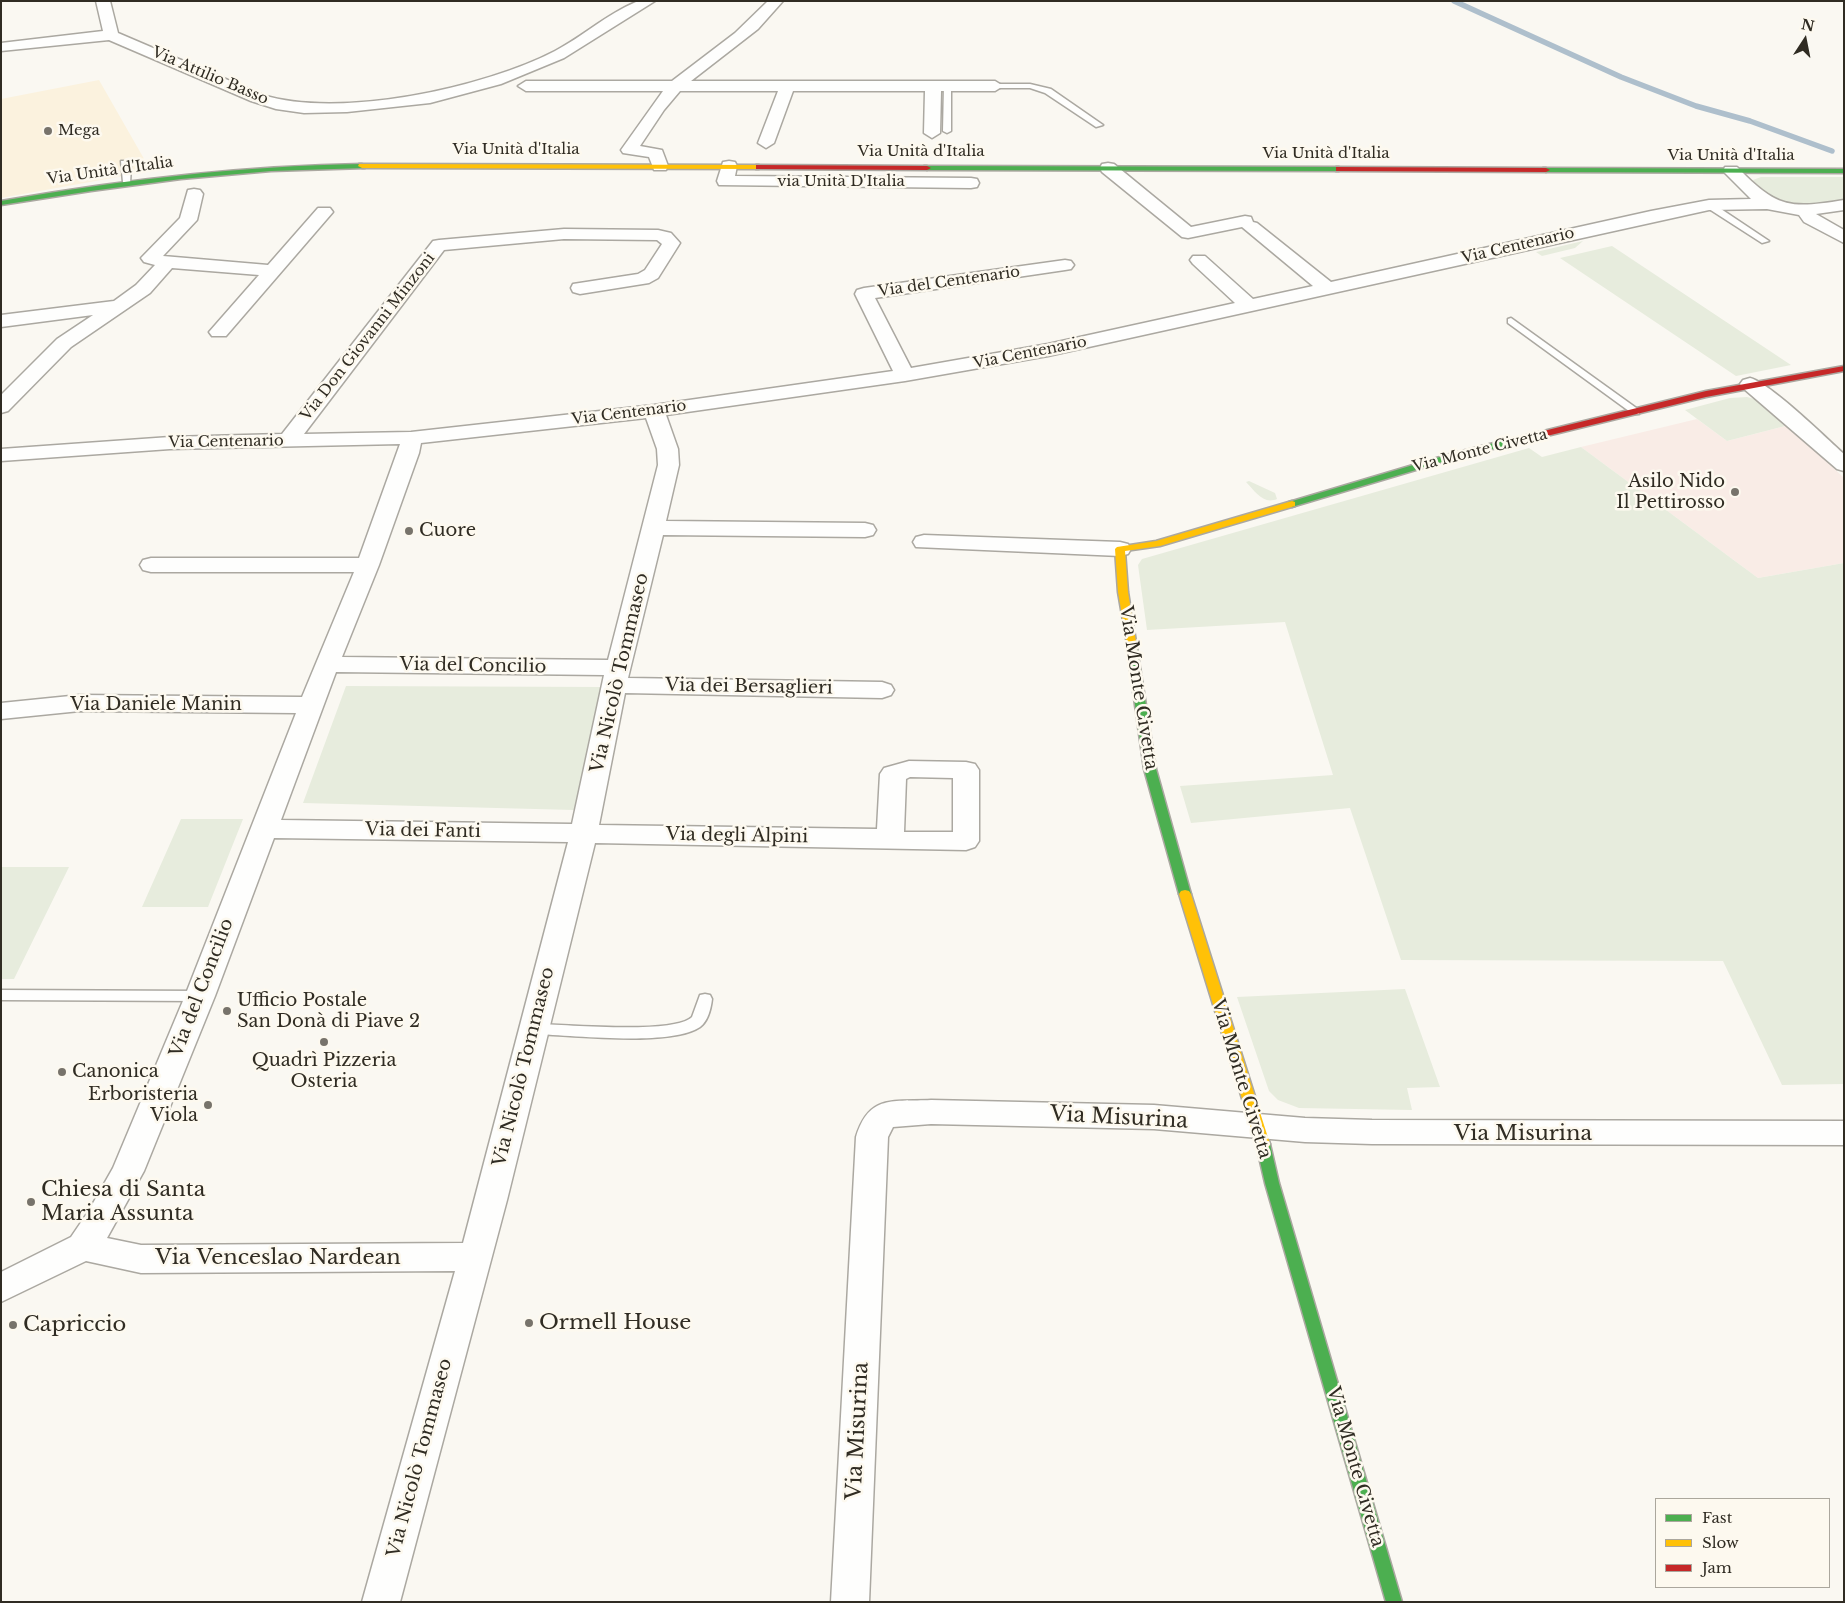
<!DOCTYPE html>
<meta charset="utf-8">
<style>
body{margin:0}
#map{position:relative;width:1845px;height:1603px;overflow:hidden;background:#faf8f2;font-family:"Libre Baskerville",serif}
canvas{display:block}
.frame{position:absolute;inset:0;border:2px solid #302c23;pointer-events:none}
.legend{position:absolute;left:1655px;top:1498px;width:175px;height:90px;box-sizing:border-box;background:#fdf9ef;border:1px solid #aba79d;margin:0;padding:6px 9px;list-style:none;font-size:15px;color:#302c23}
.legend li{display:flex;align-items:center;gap:10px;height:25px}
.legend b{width:25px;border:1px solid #aba79d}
.north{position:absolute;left:1780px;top:15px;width:50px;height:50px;-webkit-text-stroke:4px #fdf9ef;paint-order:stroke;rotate:11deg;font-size:14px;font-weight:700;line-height:20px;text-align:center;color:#302c23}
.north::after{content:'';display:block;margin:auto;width:18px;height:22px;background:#302c23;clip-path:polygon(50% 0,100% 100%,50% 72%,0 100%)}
</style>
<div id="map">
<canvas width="1845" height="1603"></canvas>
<div class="frame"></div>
<ul class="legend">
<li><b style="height:6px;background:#4caf50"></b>Fast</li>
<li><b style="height:6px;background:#ffc107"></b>Slow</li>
<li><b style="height:6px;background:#c62828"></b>Jam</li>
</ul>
<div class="north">N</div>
</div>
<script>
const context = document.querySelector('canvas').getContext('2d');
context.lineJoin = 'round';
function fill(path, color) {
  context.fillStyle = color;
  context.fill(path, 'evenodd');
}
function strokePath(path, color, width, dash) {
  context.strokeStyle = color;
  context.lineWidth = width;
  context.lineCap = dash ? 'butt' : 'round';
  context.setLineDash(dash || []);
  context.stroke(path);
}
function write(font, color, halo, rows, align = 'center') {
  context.font = font + ' "Libre Baskerville",serif';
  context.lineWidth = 5;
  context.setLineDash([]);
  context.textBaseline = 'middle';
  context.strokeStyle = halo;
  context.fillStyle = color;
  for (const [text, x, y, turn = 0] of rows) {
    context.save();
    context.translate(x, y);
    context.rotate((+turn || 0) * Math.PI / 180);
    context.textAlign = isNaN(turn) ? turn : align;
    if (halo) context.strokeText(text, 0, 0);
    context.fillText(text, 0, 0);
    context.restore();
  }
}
fill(new Path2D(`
 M 99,80 L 151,171 L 1,198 L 1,99 Z`), '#fbf2de');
fill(new Path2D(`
 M 1697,419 L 1727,441 L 1789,425 L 1844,478 L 1844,563 L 1758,578 L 1581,447 Z`), '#f9ece6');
fill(new Path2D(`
 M 1761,177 L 1844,177 L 1844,202 C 1815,205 1788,212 1763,192 C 1759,188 1755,186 1753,180 Z
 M 1583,241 L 1575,248 L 1542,256 L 1536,252 Z
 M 1612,246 L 1791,365 L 1736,376 L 1560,258 Z
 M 1747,397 L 1762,401 L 1789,425 L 1727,441 L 1685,410 L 1730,398 Z
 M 1581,447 L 1758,578 L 1844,563 L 1844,1084 L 1782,1085 L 1723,961 L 1401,960 L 1350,808 L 1191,823 L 1180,786 L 1333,775 L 1285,622 L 1147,630 L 1138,565 L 1142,559 L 1529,448 L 1542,457 Z
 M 1249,481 L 1275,493 L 1277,499 C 1263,505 1255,491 1246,482 Z
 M 346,686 L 602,687 L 574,810 L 303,803 Z
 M 181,819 L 243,819 L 208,907 L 142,907 Z
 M 1,867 L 69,867 L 14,979 L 1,979 Z
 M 1405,989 L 1440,1087 L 1407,1088 L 1412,1110 L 1299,1108 L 1278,1100 L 1269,1091 L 1237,997 Z`), '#e7ecdd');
strokePath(new Path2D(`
 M 1454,1 L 1621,77 L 1696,106 L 1750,121 L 1832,151`), '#aebfcc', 5.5);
const lane = new Path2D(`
 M 992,84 L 1030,84 L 1051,89 L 1103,125 L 1096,127 L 1045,93 L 1030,88 L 995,88 L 991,86 Z
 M 944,85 L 951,87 L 951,131 L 947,133 L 943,131 Z
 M 121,161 L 127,161 L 131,165 L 130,184 L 123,182 Z
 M 1706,203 L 1712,203 L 1769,241 L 1762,243 L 1706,207 Z
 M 1511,318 L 1639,410 L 1639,414 L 1633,414 L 1508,323 L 1508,319 Z
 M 1,990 L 200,991 L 205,992 L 207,996 L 205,1000 L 200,1001 L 1,1000 Z
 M 705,994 L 710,995 L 712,999 C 711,1008 708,1021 700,1027 C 671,1047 571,1035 534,1034 L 529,1033 L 527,1029 L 529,1025 L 534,1024 C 564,1024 673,1035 692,1017 L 700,995 Z`);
const street = new Path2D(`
 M 96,1 L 110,1 L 118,33 L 263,95 C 339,119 484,88 555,51 C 582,37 607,14 636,2 C 641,0 649,1 655,1 L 564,58 L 501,84 L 430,103 L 347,112 L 304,113 L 276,109 L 251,101 L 109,40 L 1,51 L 1,43 L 103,31 Z
 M 768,1 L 783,1 L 758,29 L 691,81 L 995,81 L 1003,86 L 995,91 L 941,91 L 940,133 L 932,138 L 924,133 L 925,91 L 793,91 L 774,143 L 766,148 L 758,143 L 778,91 L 680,91 L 664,110 L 640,146 L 662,150 L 668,166 L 666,170 L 654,170 L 649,157 L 623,153 L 621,150 L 663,91 L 526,91 L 518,86 L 526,81 L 672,81 L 735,33 Z
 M 729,161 L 735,162 L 737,166 L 735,176 L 971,178 L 977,179 L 979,183 L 977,187 L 971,188 L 719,185 L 717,181 L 723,162 Z
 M 1108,163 L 1114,164 L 1191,227 L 1245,216 L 1251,217 L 1253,222 L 1257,223 L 1331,282 L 1651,211 L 1709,200 L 1751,199 L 1723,171 L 1725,167 L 1737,167 C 1777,208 1789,209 1844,200 L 1844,210 L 1816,214 L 1844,230 L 1844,243 L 1804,222 L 1799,215 L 1767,209 L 1709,210 L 1048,356 L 905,381 L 666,415 L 678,449 L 679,465 L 666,521 L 865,523 L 873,525 L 876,530 L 873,535 L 865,537 L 663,535 L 628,678 L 882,682 L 891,685 L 894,690 L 891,695 L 882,698 L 625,693 L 599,825 L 877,829 L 880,774 L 884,768 L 909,761 L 966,762 L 975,764 L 979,770 L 979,841 L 975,847 L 966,850 L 595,843 L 507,1200 L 400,1602 L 362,1602 L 455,1271 L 141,1273 L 86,1261 L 1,1302 L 1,1272 L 71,1237 L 88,1212 L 113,1168 L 185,996 L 296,713 L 80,711 L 1,719 L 1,703 L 80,695 L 302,697 L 354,572 L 151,572 L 143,570 L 140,565 L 143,560 L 151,558 L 359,558 L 400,444 L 170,449 L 1,461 L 1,449 L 170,437 L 282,434 L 433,241 L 439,240 L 564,229 L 658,230 L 671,233 L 680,243 L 658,278 L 649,283 L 580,294 L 573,292 L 571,288 L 573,284 L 638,274 L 645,270 L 662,244 L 657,240 L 564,239 L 444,250 L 304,434 L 411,432 L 654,405 L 893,371 L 855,294 L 857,290 L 864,288 L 1065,260 L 1071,261 L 1074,265 L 1071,269 L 1065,270 L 875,298 L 911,368 L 1048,344 L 1235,303 L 1193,264 L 1190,260 L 1193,256 L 1205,256 L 1253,299 L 1313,286 L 1242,227 L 1188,238 L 1182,237 L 1102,172 L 1100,168 L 1102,164 ZM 646,418 L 657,449 L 658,465 L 608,660 L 342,657 L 379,565 L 419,453 L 421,443 ZM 336,672 L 604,675 L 572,824 L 281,820 ZM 910,777 L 953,778 L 953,832 L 904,832 L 906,779 ZM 274,838 L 568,842 L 463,1243 L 141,1245 L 107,1238 L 144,1171 L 215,996 Z
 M 194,189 L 200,190 L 203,194 L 197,220 L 163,256 L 268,265 L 318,208 L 330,208 L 333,212 L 226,336 L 212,336 L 209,332 L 259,275 L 172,268 L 150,293 L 71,347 L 8,411 L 1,413 L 1,395 L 57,339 L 93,315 L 1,327 L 1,315 L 114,301 L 136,285 L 155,265 L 144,262 L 141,258 L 180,218 L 188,190 Z
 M 1750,378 C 1770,383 1825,437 1844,454 L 1844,471 L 1837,469 L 1743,388 L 1740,384 L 1743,380 Z
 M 924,535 L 1120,542 L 1128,544 L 1131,549 L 1128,554 L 1120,556 L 916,547 L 913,542 L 916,537 Z
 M 931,1100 L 1154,1105 L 1305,1118 L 1372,1120 L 1844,1121 L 1844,1145 L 1372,1144 L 1305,1142 L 1154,1129 L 931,1124 L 893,1127 L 888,1137 L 869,1602 L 831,1602 L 856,1137 C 869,1094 893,1102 931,1100 Z`);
const fast = new Path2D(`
 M 362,164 L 366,166 L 365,168 L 271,171 L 181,179 L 91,191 L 1,205 L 1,201 C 121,180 240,166 362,164 Z
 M 924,166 L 1339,167 L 1343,169 L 1339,171 L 927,170 L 923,168 Z
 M 1543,168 L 1844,169 L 1844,173 L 1546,172 L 1542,170 Z
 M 1510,439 L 1514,442 L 1513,444 L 1456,458 L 1295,506 L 1292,507 L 1287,504 L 1289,502 L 1450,454 Z
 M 1132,645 L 1137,648 L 1156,769 L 1191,894 L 1189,897 L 1181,897 L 1179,894 L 1144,769 L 1127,648 Z
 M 1263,1139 L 1268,1140 L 1270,1144 L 1279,1183 L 1402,1602 L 1386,1602 L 1265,1183 L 1256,1144 L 1258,1140 Z`);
const slow = new Path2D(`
 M 359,164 L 759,165 L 763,167 L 759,169 L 362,168 L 358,166 Z
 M 1292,501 L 1295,502 L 1295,506 L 1160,546 L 1125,551 L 1128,592 L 1137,648 L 1136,650 L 1128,650 L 1118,592 L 1115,549 L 1117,547 L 1156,541 Z
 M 1185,890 L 1189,891 L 1191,894 L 1270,1144 L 1268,1148 L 1263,1149 L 1258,1148 L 1256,1144 L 1179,894 L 1181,891 Z`);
const jam = new Path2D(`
 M 756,165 L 927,166 L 931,168 L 927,170 L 759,169 L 756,169 Z
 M 1336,167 L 1546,168 L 1550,170 L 1546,172 L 1339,171 L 1336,171 Z
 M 1844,366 L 1844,371 L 1706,397 L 1510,445 L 1506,442 L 1507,440 L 1706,391 Z`);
strokePath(lane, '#aba8a1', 3);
strokePath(street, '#aba8a1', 3);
strokePath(fast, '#aba8a1', 3);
strokePath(slow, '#aba8a1', 3);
strokePath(jam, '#aba8a1', 3);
fill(lane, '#fefefd');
fill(street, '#fefefd');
fill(fast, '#4caf50');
fill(slow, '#ffc107');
fill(jam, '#c62828');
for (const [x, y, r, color] of [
 [48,131,5,"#77736b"],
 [1735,492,5,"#77736b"],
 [409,531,5,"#77736b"],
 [227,1011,5,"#77736b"],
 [324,1042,5,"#77736b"],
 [62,1072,5,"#77736b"],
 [208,1105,5,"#77736b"],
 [31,1202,5,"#77736b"],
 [529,1323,5,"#77736b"],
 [13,1325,5,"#77736b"]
]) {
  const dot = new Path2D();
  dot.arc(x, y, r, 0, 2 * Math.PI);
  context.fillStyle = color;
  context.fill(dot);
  strokePath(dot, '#fdf9ef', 2);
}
write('15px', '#302c23', '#fdf9ef', [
 ["Via Attilio Basso",210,76,23],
 ["Via Unità d'Italia",516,150],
 ["Via Unità d'Italia",921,152],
 ["Via Unità d'Italia",1326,154],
 ["Via Unità d'Italia",1731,156],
 ["Via Unità d'Italia",110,171,-8],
 ["via Unità D'Italia",841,182],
 ["Via Centenario",1518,246,-13],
 ["Via del Centenario",949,282,-8],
 ["Via Don Giovanni Minzoni",368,337,-52],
 ["Via Centenario",1030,353,-11],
 ["Via Centenario",629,413,-7],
 ["Via Centenario",226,442,-1],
 ["Via Monte Civetta",1480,451,-14]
]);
write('15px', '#302c23', '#fdf9ef', [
 ["Mega",58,131]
], 'left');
write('18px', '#302c23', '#fdf9ef', [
 ["Asilo Nido",1725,482,"right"],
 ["Il Pettirosso",1725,503,"right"],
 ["Cuore",419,531],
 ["Ufficio Postale",237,1001],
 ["San Donà di Piave 2",237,1022],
 ["Quadrì Pizzeria",324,1061,"center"],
 ["Osteria",324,1082,"center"],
 ["Canonica",72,1072],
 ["Erboristeria",198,1095,"right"],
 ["Viola",198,1116,"right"]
], 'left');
write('18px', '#302c23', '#fdf9ef', [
 ["Via del Concilio",473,666,1],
 ["Via Nicolò Tommaseo",620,673,-77],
 ["Via dei Bersaglieri",749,687,1],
 ["Via Monte Civetta",1138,688,81],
 ["Via Daniele Manin",156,705],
 ["Via dei Fanti",423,831,1],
 ["Via degli Alpini",737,836,1],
 ["Via del Concilio",202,988,-69],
 ["Via Nicolò Tommaseo",524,1067,-76],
 ["Via Monte Civetta",1241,1079,73],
 ["Via Nicolò Tommaseo",420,1458,-75],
 ["Via Monte Civetta",1355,1467,74]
]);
write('21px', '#302c23', '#fdf9ef', [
 ["Via Misurina",1119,1118,3],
 ["Via Misurina",1523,1134],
 ["Via Venceslao Nardean",278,1258],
 ["Via Misurina",858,1431,-87]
]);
write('21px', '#302c23', '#fdf9ef', [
 ["Chiesa di Santa",41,1190],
 ["Maria Assunta",41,1214],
 ["Ormell House",539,1323],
 ["Capriccio",23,1325]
], 'left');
</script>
